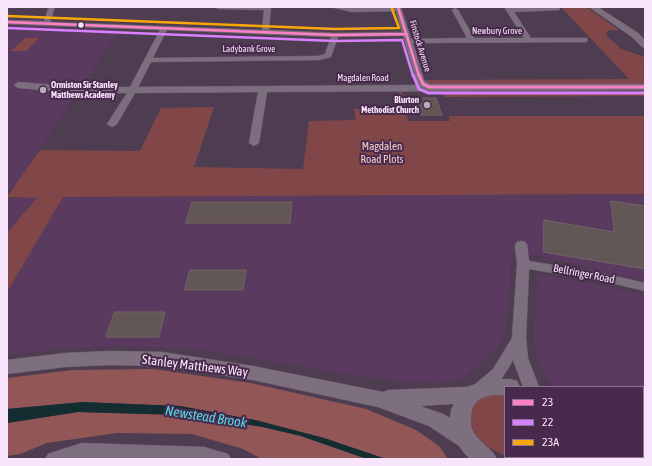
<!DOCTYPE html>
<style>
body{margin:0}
#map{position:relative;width:652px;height:466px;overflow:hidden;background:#4e3d50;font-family:"Asap Condensed",sans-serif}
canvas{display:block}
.frame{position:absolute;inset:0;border:8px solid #f8e5fb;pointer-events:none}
.legend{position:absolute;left:504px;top:386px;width:140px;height:72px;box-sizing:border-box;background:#492a4d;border:1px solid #8f7593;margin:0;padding:5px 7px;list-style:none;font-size:12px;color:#f8e5fb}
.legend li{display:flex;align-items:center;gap:8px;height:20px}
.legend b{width:20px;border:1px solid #8f7593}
</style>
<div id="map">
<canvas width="652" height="466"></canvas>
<div class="frame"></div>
<ul class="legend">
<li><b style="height:5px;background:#ff80c5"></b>23</li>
<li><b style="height:5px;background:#d880ff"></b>22</li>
<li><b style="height:5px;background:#f7a806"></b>23A</li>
</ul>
</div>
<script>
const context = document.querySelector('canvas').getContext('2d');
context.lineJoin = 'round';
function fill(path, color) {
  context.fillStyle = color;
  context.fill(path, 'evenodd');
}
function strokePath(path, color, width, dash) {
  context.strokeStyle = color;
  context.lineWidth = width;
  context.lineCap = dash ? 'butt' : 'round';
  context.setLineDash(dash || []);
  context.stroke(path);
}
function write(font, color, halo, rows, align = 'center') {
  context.font = font + ' "Asap Condensed",sans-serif';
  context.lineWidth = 4;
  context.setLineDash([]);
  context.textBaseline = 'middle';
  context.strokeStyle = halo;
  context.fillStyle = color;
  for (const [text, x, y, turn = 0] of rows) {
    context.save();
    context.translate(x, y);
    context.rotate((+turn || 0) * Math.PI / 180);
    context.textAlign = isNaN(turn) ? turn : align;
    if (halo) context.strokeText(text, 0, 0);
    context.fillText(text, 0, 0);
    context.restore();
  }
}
fill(new Path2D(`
 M 7,25 L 61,27 L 64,29 L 74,29 L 79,28 L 120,30 L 13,189 L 7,189 Z
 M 645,194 L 645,281 L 541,256 L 512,252 L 510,268 L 509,303 L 504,336 L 495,352 L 492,350 L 484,360 L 467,375 L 455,380 L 439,383 L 405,382 L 338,373 L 244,356 L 198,350 L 164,348 L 123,346 L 61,349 L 7,355 L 7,292 L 63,197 Z
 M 7,198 L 38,198 L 7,233 Z
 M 538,274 L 645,294 L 645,435 L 643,435 L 643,387 L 554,387 L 546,377 L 537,359 L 533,338 Z`), '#5b3a60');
fill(new Path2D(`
 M 561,7 L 586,7 L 619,30 L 608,30 L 606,35 L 621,49 L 645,57 L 645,84 L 435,85 L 425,80 L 629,79 Z
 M 25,38 L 39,38 L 26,51 L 11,51 Z
 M 402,91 L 408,121 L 450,121 L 449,116 L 645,116 L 645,194 L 63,197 L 7,292 L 7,233 L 37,198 L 7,197 L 40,150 L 140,151 L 161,108 L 214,107 L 194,167 L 303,169 L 309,121 L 356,120 L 354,109 L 402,108 L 399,92 Z
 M 645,91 L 645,96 L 444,97 L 443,92 Z
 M 505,393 L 505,457 L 533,457 C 483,466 447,407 486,396 C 492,394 499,394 505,393 Z`), '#814748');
fill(new Path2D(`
 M 153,369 L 251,383 L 366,409 L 416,430 L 439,446 L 448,459 L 386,459 L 324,438 L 255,420 L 180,406 L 83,402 L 7,409 L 7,378 L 72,370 Z
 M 78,412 L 179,415 L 192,419 L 196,417 L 263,427 L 301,436 L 367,459 L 262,459 L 243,449 L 192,434 L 117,433 L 47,443 L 20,454 L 7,456 L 7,423 Z`), '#925657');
fill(new Path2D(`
 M 83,402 L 180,406 L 255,420 L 324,438 L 386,459 L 367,459 L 301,436 L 263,427 L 196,417 L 189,419 L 187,416 L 179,415 L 78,412 L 7,423 L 7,409 Z`), '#132d30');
const building = new Path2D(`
 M 423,98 L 436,98 L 442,115 L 421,115 L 418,103 L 424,103 Z
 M 611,201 L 645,206 L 645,269 L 543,252 L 544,220 L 614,232 Z
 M 192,202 L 292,202 L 290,223 L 186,223 Z
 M 190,270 L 246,270 L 243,290 L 185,290 Z
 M 115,312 L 165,312 L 159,337 L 106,337 Z`);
fill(building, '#625656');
strokePath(building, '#706463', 1);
const minor = new Path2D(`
 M 49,7 L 55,7 L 50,22 L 262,30 L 264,10 L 218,9 L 215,7 L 271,7 L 269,30 L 335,33 L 402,32 L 396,11 L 352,12 L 330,7 L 401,7 L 411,39 L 467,38 L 452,10 L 455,8 L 458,10 L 474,38 L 524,38 L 504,7 L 557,7 L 560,9 L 559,10 L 514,12 L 531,38 L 587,38 L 587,42 L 413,43 L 424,80 L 430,84 L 645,84 L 645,90 L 267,92 L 259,143 L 254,146 L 249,143 L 258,92 L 135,93 L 117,124 L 112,127 L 107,124 L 127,93 L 81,93 L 18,88 L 14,85 L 18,82 L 81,87 L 130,87 L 160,30 L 7,24 L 7,20 L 44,21 ZM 167,30 L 331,37 L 325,54 L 318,56 L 153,58 ZM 403,36 L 416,80 L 419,85 L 138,87 L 151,62 L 319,60 L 331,57 L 338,37 Z
 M 521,241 L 525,242 L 527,245 L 529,261 L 602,273 L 645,283 L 645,291 L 602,281 L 529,269 L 526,338 L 528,358 L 539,387 L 523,387 L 513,360 C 506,373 491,399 474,393 L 472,389 L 474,385 L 493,369 L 512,338 L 517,264 L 515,245 L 517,242 Z
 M 82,443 L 204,447 L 228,454 L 231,459 L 45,459 L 48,454 Z`);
const major = new Path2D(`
 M 589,7 L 598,7 L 638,33 L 645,40 L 645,48 L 642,47 L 632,37 Z
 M 110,351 L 162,352 L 253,366 L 383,392 L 389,390 L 467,387 L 492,379 L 510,379 L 517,381 L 520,387 L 505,387 L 505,395 C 489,394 472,397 471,416 C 470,422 471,429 475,434 C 481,444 492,448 497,459 L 470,459 L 465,454 L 459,446 L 429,426 L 378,407 L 253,380 L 162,366 L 110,365 L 65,367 L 7,374 L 7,360 L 65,353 ZM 454,404 L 451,410 L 450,418 L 443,414 L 420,406 Z
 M 643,448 L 645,448 L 645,459 L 612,459 L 611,457 L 643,457 Z
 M 540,457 L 595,457 L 594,459 L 539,459 Z`);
strokePath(minor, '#6b5b6d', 1);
strokePath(major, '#6b5b6d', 1);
fill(minor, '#7c6e7e');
fill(major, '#7d6f7e');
strokePath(new Path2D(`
 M 398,7 L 419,76
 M 7,22 L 335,35 L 407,34`), '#ff80c5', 2.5);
strokePath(new Path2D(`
 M 419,75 L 423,84 L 429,87 L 645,87`), '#ff80c5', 3);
strokePath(new Path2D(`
 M 7,28 L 335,41 L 402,40 L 413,76`), '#d880ff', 2.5);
strokePath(new Path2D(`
 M 413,75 L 419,89 L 428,93 L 645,93`), '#d880ff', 3);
strokePath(new Path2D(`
 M 7,16 L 335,29 L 399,28 L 392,9`), '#f7a806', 2.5);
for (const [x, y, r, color] of [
 [81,25,3.5,"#f8e5fb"],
 [43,90,4,"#bcaabf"],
 [427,105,4,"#bcaabf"]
]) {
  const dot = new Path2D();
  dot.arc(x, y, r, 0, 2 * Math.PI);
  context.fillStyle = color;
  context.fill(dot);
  strokePath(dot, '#492a4d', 1.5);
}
write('9px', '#f8e5fb', '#492a4d', [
 ["Newbury Grove",497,31],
 ["Finstock Avenue",420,46,73],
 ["Ladybank Grove",249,49],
 ["Magdalen Road",363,78]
]);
write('bold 9px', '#f8e5fb', '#492a4d', [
 ["Ormiston Sir Stanley",51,85],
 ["Matthews Academy",51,95],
 ["Blurton",419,100,"right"],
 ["Methodist Church",419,110,"right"]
], 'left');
write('11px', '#f6cdca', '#492a4d', [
 ["Magdalen",382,147],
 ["Road Plots",382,160]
]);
write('11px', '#f8e5fb', '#492a4d', [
 ["Bellringer Road",584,274,11]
]);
write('13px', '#f8e5fb', '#492a4d', [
 ["Stanley Matthews Way",195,366,7]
]);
write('italic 14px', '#4dd9e3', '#492a4d', [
 ["Newstead Brook",206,417,9]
]);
</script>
